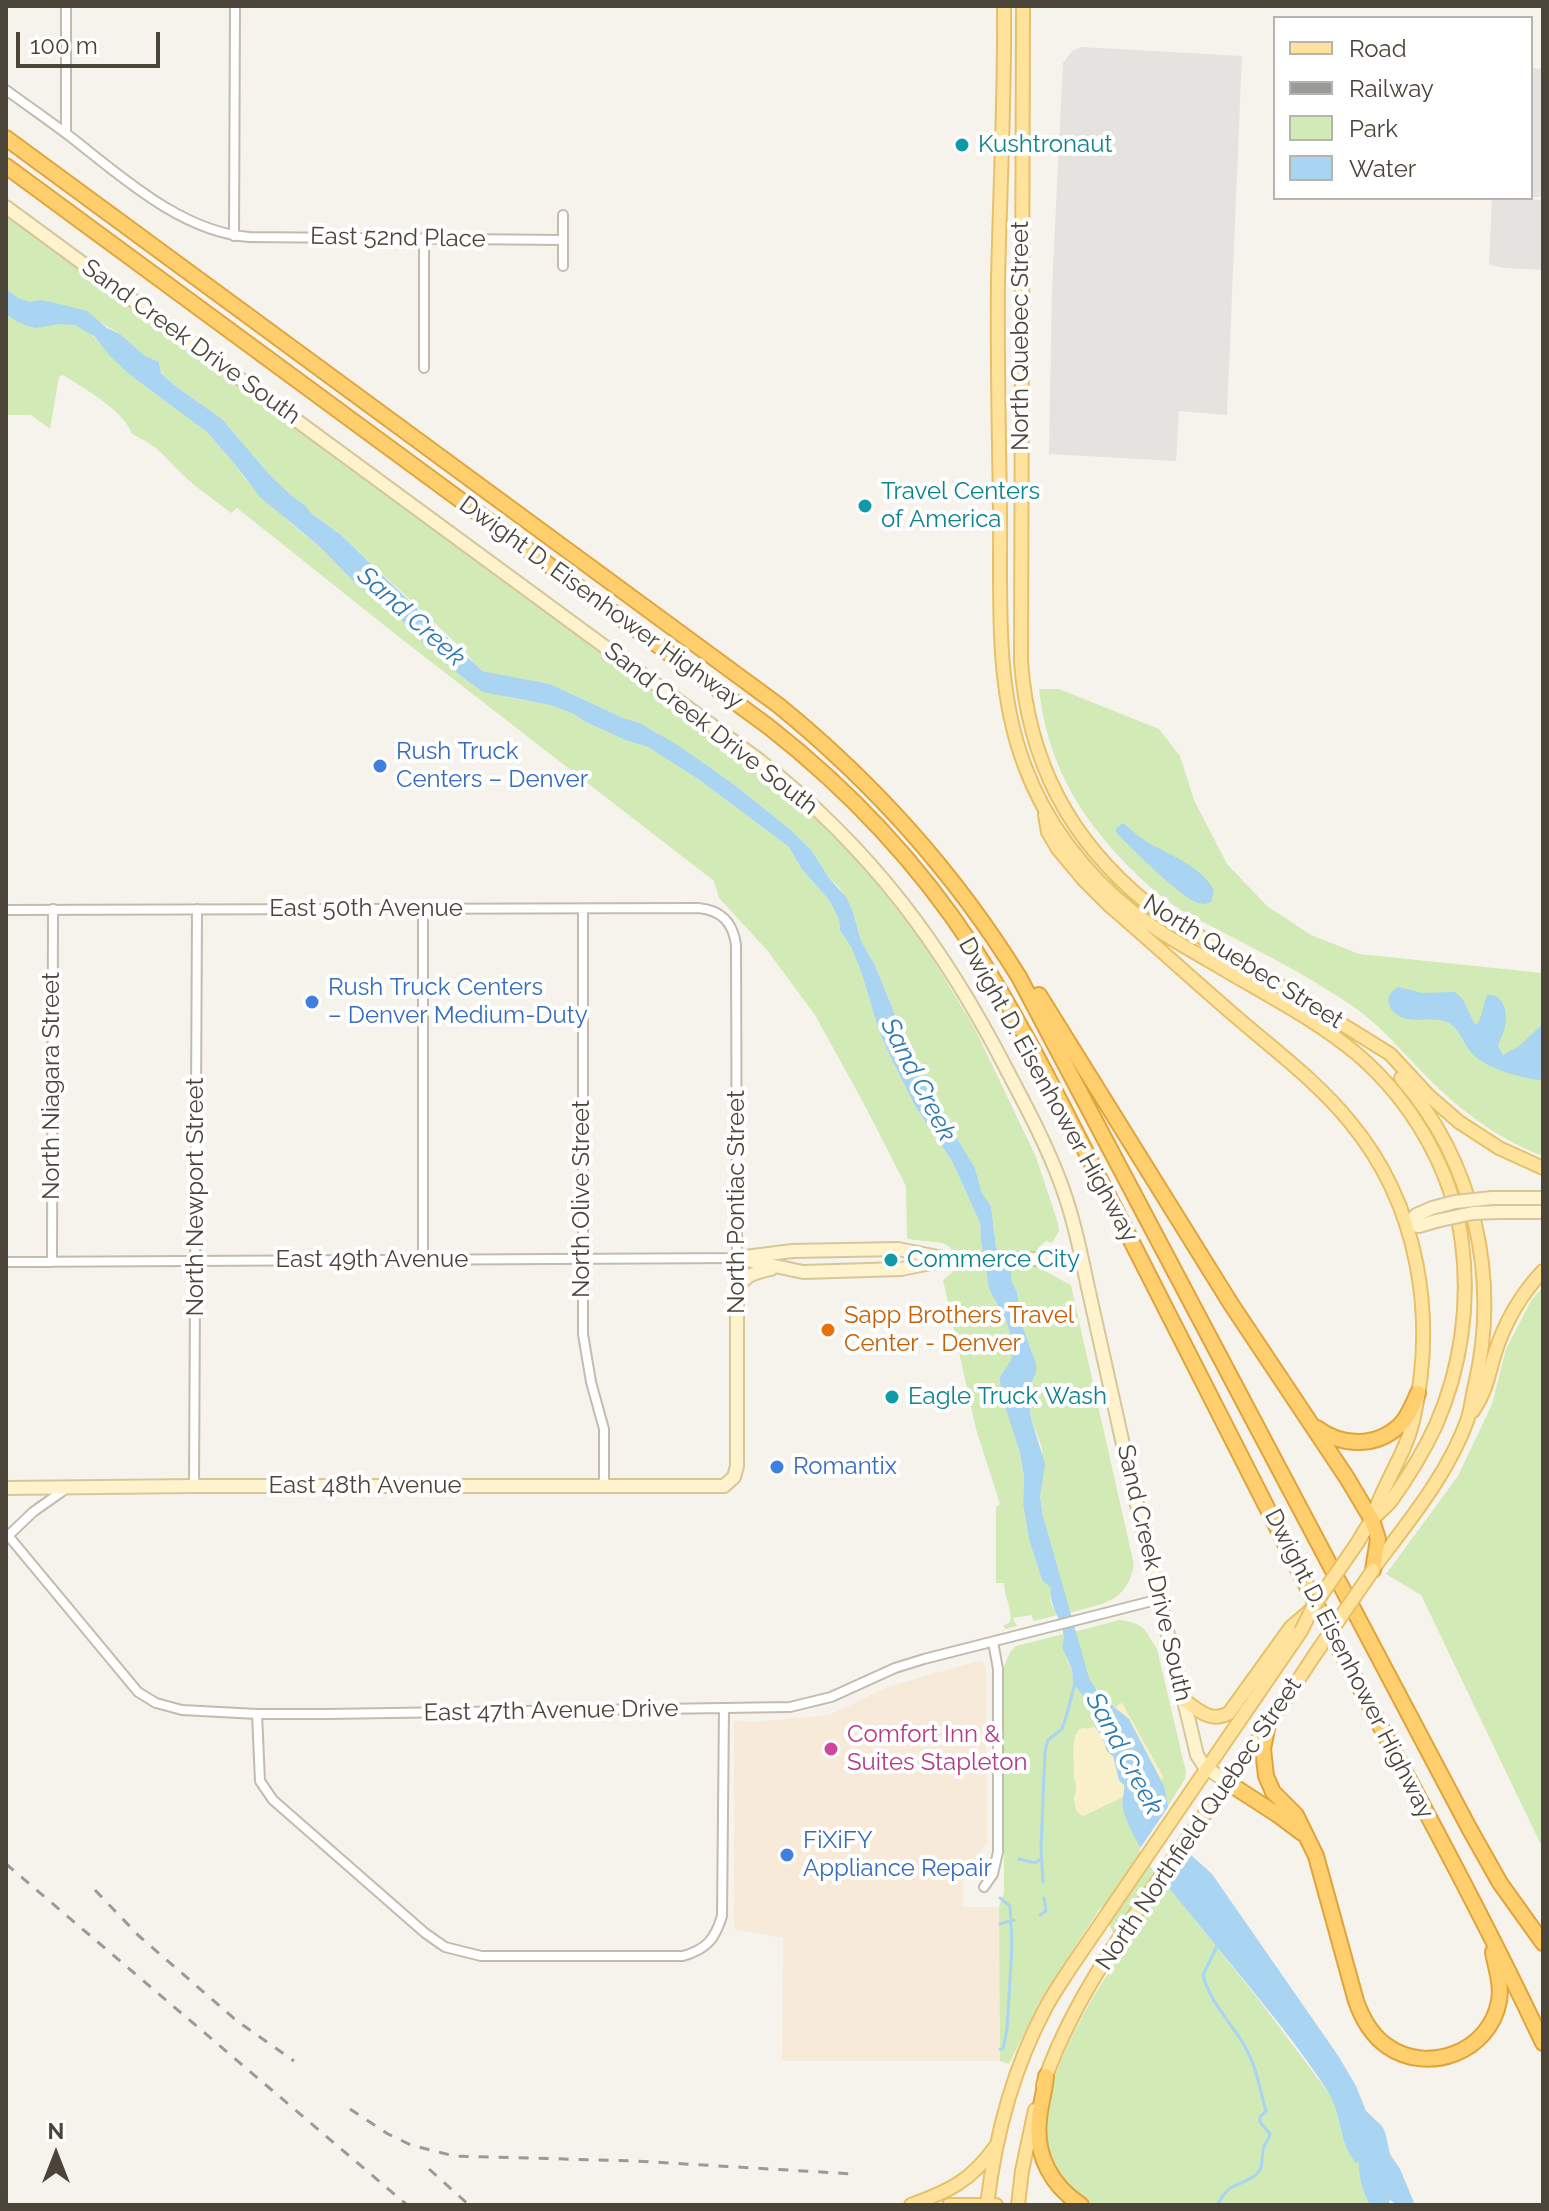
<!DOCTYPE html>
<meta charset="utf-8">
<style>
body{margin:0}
#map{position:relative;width:1549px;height:2211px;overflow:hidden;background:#f6f3ec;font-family:Raleway,sans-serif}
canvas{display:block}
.frame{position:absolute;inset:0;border:8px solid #4b4439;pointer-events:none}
.legend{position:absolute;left:1273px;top:16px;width:260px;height:184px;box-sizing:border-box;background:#fff;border:2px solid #b7b4b0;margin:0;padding:10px 14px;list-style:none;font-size:24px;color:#4b4439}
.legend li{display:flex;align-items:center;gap:16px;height:40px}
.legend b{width:40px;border:2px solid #b7b4b0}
.north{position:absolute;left:16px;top:2115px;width:80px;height:80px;-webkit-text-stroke:6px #fff;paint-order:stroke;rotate:0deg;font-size:22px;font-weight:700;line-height:32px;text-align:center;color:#4b4439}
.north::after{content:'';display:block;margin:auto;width:28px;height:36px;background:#4b4439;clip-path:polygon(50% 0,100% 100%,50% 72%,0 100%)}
.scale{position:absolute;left:16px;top:32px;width:144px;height:36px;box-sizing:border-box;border:4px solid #4b4439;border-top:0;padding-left:10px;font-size:24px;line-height:28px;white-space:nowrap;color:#4b4439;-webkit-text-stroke:6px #fff;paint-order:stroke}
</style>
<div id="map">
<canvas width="1549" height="2211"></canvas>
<div class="frame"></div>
<ul class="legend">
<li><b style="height:10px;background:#ffe39c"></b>Road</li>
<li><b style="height:10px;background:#9a9a9a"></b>Railway</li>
<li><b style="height:22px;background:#d2eab5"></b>Park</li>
<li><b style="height:22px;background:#a9d4f2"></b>Water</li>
</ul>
<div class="north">N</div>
<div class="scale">100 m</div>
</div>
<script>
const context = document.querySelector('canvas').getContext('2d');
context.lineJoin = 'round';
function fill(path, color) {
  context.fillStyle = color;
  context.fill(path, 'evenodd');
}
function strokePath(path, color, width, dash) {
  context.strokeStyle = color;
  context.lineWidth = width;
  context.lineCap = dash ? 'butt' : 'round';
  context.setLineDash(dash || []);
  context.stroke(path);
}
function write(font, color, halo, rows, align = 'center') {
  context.font = font + ' Raleway,sans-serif';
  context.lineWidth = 8;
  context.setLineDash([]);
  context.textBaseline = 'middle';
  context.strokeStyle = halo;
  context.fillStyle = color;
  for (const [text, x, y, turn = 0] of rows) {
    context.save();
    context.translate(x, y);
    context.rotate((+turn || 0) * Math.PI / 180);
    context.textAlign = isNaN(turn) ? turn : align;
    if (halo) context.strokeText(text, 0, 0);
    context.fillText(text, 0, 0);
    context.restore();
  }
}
fill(new Path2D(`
 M 981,1660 L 986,1667 L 987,1844 L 963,1873 L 963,1907 L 999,1907 L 1000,2061 L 782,2061 L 783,1938 L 734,1929 L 734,1721 L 753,1722 L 829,1715 L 890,1686 Z`), '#f7ead8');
fill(new Path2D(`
 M 6,216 L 745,759 L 812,814 L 865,869 L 922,941 L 975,1029 L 1036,1157 L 1058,1223 L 1059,1231 L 1052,1243 L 1046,1241 L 1038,1248 L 1043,1270 L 1071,1285 L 1077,1312 L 1134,1565 C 1127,1603 1101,1604 1069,1613 L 1043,1516 L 1040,1497 L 1042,1448 L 1031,1418 L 1029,1402 L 1028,1390 L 1036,1363 L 1022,1325 L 1017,1292 L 1011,1280 L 1011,1271 L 996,1247 L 991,1206 L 982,1193 L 975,1168 L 920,1077 L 875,965 L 861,941 L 853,912 L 839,887 L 829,878 L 812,851 L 792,831 L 736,786 L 656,732 L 640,723 L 623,718 L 550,684 L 482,671 L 475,666 L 471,659 L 459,646 L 341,535 L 312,514 L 305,505 L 293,497 L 269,474 L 222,419 L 174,385 L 161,372 L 159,362 L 145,356 L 120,334 L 100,322 L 91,334 L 130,375 L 207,432 L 233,462 L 246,480 L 290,523 L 319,546 L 355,583 L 393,612 L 422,641 L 445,659 L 456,672 L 507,697 L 550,705 L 572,713 L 586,722 L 625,740 L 648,747 L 698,779 L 789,847 L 801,868 L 829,900 L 839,919 L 840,930 L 851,947 L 861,971 L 879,1031 L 891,1058 L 915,1106 L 952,1161 L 980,1223 L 981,1241 L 989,1289 L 1006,1320 L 1013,1344 L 1011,1360 L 1000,1377 L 1000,1381 L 1020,1453 L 1024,1477 L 1023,1504 L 1029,1538 L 1042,1580 L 1051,1588 L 1050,1601 L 1057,1615 L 1034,1621 L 1031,1615 L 1013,1618 L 1017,1626 L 1006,1629 L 1003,1626 L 1010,1622 C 1013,1610 1004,1597 1004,1583 L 996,1583 L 996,1507 L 1000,1504 L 976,1429 L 943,1280 L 955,1270 L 951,1248 L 943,1243 L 907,1239 L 906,1186 L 864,1104 L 815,1015 L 767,950 L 719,898 L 714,881 L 399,637 L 237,508 L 231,513 C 215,500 196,488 181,473 C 163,455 158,446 132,434 C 125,411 83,388 63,375 L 59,377 L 50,429 L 31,415 L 6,415 Z
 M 1039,689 L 1059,689 L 1159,729 L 1180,756 L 1194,800 L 1227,864 L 1267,906 L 1311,935 L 1359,954 L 1543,973 L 1543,1156 C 1499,1140 1460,1110 1428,1078 C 1405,1055 1385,1030 1358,1010 C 1317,981 1271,957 1226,934 C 1210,925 1193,918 1178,908 C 1159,896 1143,881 1127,865 C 1077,813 1047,761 1039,689 Z
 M 1543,1287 L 1543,1849 L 1421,1595 L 1386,1574 L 1458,1476 L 1492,1404 L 1506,1349 L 1532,1299 Z
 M 1119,1620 C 1145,1623 1144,1629 1157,1649 L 1186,1772 L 1185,1779 L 1168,1806 L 1161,1779 L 1163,1778 L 1122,1703 L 1115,1708 C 1109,1702 1102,1695 1096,1689 C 1083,1675 1080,1649 1074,1632 Z
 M 1063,1634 L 1067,1660 L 1072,1669 L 1073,1683 L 1093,1709 L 1095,1727 L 1088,1729 L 1082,1728 L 1075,1736 L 1074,1778 L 1077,1786 L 1074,1799 L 1083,1816 L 1124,1796 L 1122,1803 L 1130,1825 L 1138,1841 L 1171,1890 L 1256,1996 L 1334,2100 L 1342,2135 L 1352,2158 L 1359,2161 C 1358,2176 1363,2192 1370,2205 L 1095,2205 C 1073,2193 1058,2180 1048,2157 C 1026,2102 1092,1996 1122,1952 L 1101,1907 L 1042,1997 L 1009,2064 L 1000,2061 L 999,1907 L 1004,1892 L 1004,1667 L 1010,1652 L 1016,1646 Z`), '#d2eab5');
fill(new Path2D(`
 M 1122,1703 L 1164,1778 L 1083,1816 C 1077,1812 1077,1813 1075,1806 C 1073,1798 1077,1793 1076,1786 C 1075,1769 1069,1744 1079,1729 L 1100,1728 L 1118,1705 Z`), '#f9efc9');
fill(new Path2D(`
 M 1081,47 L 1242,56 L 1227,415 L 1179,411 L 1176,461 L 1049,454 L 1052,288 L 1063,63 L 1072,51 Z
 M 1531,68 L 1543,69 L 1543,197 L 1531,197 Z
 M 1492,198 L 1543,200 L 1543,270 L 1505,268 L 1489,265 Z`), '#e5e3e0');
fill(new Path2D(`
 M 6,289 L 18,298 L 29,302 L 41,300 L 51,302 L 87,311 L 107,328 L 120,334 L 145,356 L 159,362 L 161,373 L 174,385 L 222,419 L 269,474 L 293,497 L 305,505 L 312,514 L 341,535 L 482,671 L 550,684 L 623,718 L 640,723 L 679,746 L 736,786 L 792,831 L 812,851 L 829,878 L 846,897 L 853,912 L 861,941 L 875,965 L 920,1077 L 975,1168 L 982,1193 L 991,1206 L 996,1247 L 1011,1271 L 1011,1280 L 1017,1292 L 1022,1325 L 1036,1363 L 1036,1373 L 1028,1390 L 1029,1402 L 1031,1418 L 1045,1464 L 1040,1497 L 1043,1516 L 1089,1678 L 1097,1691 L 1108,1698 L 1113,1706 L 1129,1719 L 1164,1786 L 1169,1811 L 1175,1828 L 1191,1855 L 1212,1874 L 1339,2057 L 1356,2086 L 1366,2111 L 1382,2126 L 1385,2132 L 1390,2154 L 1400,2169 L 1415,2205 L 1398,2205 L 1390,2200 L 1388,2205 L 1370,2205 C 1363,2192 1358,2177 1359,2162 L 1356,2163 C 1338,2142 1342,2112 1327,2090 C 1289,2032 1240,1976 1196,1921 C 1173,1893 1131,1843 1123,1809 C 1121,1801 1125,1793 1124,1785 L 1119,1780 L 1113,1756 L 1107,1751 L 1102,1736 L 1095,1727 L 1093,1709 L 1073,1683 L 1072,1669 L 1062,1647 C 1070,1627 1047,1608 1051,1588 L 1042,1580 L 1029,1539 L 1023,1504 L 1024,1477 L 1020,1453 L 1003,1399 L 1000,1381 L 1000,1377 L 1011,1360 L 1013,1344 L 1006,1320 L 989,1289 L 981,1241 L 980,1223 L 952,1161 L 915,1106 L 891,1058 L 879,1031 L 861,971 L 851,947 L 840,930 L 839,919 L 829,900 L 801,868 L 789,847 L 698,779 L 648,747 L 625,740 L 586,722 L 572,713 L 550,705 L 483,692 L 456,672 L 445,659 L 422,641 L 393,612 L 355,583 L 319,546 L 261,498 L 233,462 L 207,432 L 130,375 L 110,356 L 94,336 L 75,325 L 60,324 L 36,328 L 27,326 L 16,321 L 6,314 Z
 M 1123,823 C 1130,829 1137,835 1144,840 C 1168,855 1199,864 1214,890 L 1211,902 C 1205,904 1204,905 1198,903 C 1180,897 1131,848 1116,832 L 1116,829 Z
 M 1398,987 L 1423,993 L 1455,992 L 1462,998 L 1475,1025 L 1479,1022 L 1487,995 C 1502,993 1509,1012 1505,1026 C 1504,1033 1500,1039 1498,1046 L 1503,1055 L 1518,1047 L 1543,1024 L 1543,1080 C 1522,1079 1483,1068 1470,1051 C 1463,1043 1461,1032 1452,1025 C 1439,1015 1420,1023 1404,1018 C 1389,1013 1381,997 1398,987 Z`), '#a9d4f2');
fill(new Path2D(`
 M 1172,1801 L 1178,1827 L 1192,1849 L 1165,1888 L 1139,1850 Z`), '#f6f3ec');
strokePath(new Path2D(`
 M 1019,1859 L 1035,1863 L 1041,1859
 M 1043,1882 L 1041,1848 L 1045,1751 L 1048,1740 L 1062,1729 L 1065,1721 L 1075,1683
 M 1040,1915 L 1046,1911 L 1044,1898
 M 1000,1924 L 1014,1920
 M 1218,1944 L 1203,1975 C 1210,2001 1227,2018 1241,2040 C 1256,2062 1259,2087 1266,2111 L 1260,2117 L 1260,2122 L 1270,2134 C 1269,2140 1263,2145 1263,2152 C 1261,2162 1264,2169 1254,2176 C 1236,2189 1231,2180 1218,2204
 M 1000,2049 L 1003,2049 L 1007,2029 L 1012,1946 L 1010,1906 L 1000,1898`), '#a9d4f2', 3);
const street = new Path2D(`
 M 6,90 C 28,106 50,121 72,138 C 122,177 182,232 249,237 L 563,240
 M 66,133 L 66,6
 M 563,215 L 563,266
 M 234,236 L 235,6
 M 424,368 L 424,238
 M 583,909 L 583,1334 L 591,1382 L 604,1429 L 604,1486
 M 6,910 L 698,908 C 721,910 733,922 736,945 L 737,1258 L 6,1262
 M 423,1260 L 423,908
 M 52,1262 L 53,909
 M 194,1486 L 197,909
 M 6,1533 L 138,1692 L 156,1703 L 182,1710 L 257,1714 L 325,1714 L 790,1707 L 831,1697 L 895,1668 L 924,1659 L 1160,1599
 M 9,1535 L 33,1512 L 67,1488
 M 257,1714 L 260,1781 L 273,1800 L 425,1933 L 445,1947 L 481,1956 L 683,1956 C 707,1949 715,1939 722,1916 L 724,1708
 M 984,1887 L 993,1874 L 998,1852 L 998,1669 L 993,1642`);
const secondary = new Path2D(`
 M 6,207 L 759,760 C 872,849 944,947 1009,1074 C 1028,1110 1047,1146 1061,1184 C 1073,1216 1080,1250 1087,1283 C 1097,1326 1106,1370 1116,1413 C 1141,1527 1170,1641 1197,1755 L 1204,1766 L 1227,1782
 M 1492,1198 L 1543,1198
 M 1500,1212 L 1543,1212
 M 1408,1224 L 1416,1215 L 1432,1208
 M 1408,1224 L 1419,1226 L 1436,1221
 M 737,1258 L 792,1251 L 898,1249 L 948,1259 L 1082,1259
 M 742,1259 L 803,1272 L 901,1269 L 941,1261
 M 738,1290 C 743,1275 757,1272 771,1269
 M 6,1488 L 194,1486 L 724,1486 L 734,1477 L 737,1466 L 737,1258`);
const primary = new Path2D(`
 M 1004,6 C 1005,97 1000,189 998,280 C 997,357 999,434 1000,510 C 1001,594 994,684 1024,764 C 1045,822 1085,874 1133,912 C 1163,936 1197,953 1230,973 C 1273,998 1319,1022 1357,1054 C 1412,1101 1453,1171 1462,1243 C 1470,1304 1461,1368 1436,1425 C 1424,1451 1408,1477 1391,1501 C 1385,1508 1378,1513 1372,1520 C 1367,1526 1362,1535 1358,1542
 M 1023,6 L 1021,661 C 1028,761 1069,840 1148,904 L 1390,1054 L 1428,1095 L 1459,1122 L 1499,1148 L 1543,1168
 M 1045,815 L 1048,832 L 1058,849 L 1083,879 L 1110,906 C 1152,942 1192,979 1234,1015 C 1273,1049 1317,1081 1350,1122 C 1419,1205 1437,1317 1413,1421 C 1405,1455 1384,1483 1373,1516
 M 1473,1411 C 1487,1390 1488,1376 1495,1353 C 1505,1322 1521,1294 1543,1271
 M 1373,1569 C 1407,1523 1447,1476 1467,1421 C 1471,1410 1472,1397 1475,1385 C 1500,1278 1474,1162 1401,1078
 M 1184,1700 C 1199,1711 1211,1723 1229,1713 L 1291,1627 L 1312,1609
 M 1043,2085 C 1068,2011 1113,1946 1157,1882 C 1209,1807 1264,1733 1314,1656
 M 911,2205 C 949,2191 971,2181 995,2147
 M 949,2205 L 996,2205
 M 987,2205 C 995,2138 1013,2069 1045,2009 C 1052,1995 1062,1981 1071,1967 L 1301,1631
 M 1018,2205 L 1022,2171 L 1035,2110`);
const highway = new Path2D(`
 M 6,138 L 778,705 C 874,783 954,872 1019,977 L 1469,1828 L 1500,1883 L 1543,1943
 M 6,166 L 769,727 C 848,789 918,863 973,947 C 1026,1029 1068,1118 1113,1205 C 1172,1319 1230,1434 1288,1549 C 1371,1714 1464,1875 1543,2043
 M 1039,995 L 1231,1304 L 1347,1478 L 1372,1520 L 1378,1539 L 1373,1570
 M 1317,1428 C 1341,1446 1375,1448 1399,1426 C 1408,1418 1413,1404 1418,1393
 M 1268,1724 L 1263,1749 L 1266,1776 L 1273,1792 L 1296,1815 L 1316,1856 L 1356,2001 C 1362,2018 1371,2035 1387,2046 C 1428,2075 1490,2052 1499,2001 C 1502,1984 1496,1969 1493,1952
 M 1227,1782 L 1278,1815 L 1302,1833
 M 1046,2076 C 1045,2091 1040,2105 1039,2120 C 1035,2156 1052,2186 1081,2205`);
strokePath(street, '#c2bbae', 12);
strokePath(secondary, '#d6c79b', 16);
strokePath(primary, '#e6c16a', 16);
strokePath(highway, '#e0a43c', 18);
strokePath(street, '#fff', 8);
strokePath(secondary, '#fff3cd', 12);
strokePath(primary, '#ffe39c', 12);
strokePath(highway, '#ffcf6e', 14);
strokePath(new Path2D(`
 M 6,1864 L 407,2205
 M 95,1890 L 139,1936 L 237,2021 L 294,2061
 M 350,2109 L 388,2134 L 411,2145 L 454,2156 L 636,2161 L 854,2174
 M 429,2169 L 469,2205`), '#9a9a9a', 3, [10, 10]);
const secondaryBridge = new Path2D(`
 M 1432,1208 L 1455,1202 L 1492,1198
 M 1436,1221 L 1473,1213 L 1500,1212`);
const primaryBridge = new Path2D(`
 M 1301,1631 L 1313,1607 L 1358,1542
 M 1314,1656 L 1373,1570`);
strokePath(secondaryBridge, '#d6c79b', 16, []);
strokePath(primaryBridge, '#e6c16a', 16, []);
strokePath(secondaryBridge, '#fff3cd', 12);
strokePath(primaryBridge, '#ffe39c', 12);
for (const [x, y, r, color] of [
 [962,145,8,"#0f9aa8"],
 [865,506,8,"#0f9aa8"],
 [380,766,8,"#3f7fe0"],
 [312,1002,8,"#3f7fe0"],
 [891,1260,8,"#0f9aa8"],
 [828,1330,8,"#e8710a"],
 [892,1397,8,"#0f9aa8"],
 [777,1467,8,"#3f7fe0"],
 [831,1749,8,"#d1479c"],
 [787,1855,8,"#3f7fe0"]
]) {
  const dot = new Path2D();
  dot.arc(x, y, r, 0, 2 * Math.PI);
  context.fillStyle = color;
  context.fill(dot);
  strokePath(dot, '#fff', 3);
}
write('24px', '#0d838f', '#fff', [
 ["Kushtronaut",978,145],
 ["Travel Centers",881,492],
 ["of America",881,520],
 ["Commerce City",907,1260],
 ["Eagle Truck Wash",908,1397]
], 'left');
write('24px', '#4b4439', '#fff', [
 ["East 52nd Place",398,238,1],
 ["North Quebec Street",1021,336,-90],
 ["Sand Creek Drive South",191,342,36],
 ["Dwight D. Eisenhower Highway",601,603,36],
 ["Sand Creek Drive South",711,729,38],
 ["East 50th Avenue",366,909],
 ["North Quebec Street",1243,962,32],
 ["North Niagara Street",52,1086,-90],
 ["Dwight D. Eisenhower Highway",1048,1090,61],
 ["North Newport Street",196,1197,-90],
 ["North Olive Street",582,1199,-90],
 ["North Pontiac Street",737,1202,-90],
 ["East 49th Avenue",372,1260],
 ["East 48th Avenue",365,1486],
 ["Sand Creek Drive South",1154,1573,77],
 ["Dwight D. Eisenhower Highway",1349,1664,63],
 ["East 47th Avenue Drive",551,1711,-1],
 ["North Northfield Quebec Street",1199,1824,-56]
]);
write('24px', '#366cbe', '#fff', [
 ["Rush Truck",396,752],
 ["Centers – Denver",396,780],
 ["Rush Truck Centers",328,988],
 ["– Denver Medium-Duty",328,1016],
 ["Romantix",793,1467],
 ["FiXiFY",803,1841],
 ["Appliance Repair",803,1869]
], 'left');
write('24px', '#c56008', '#fff', [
 ["Sapp Brothers Travel",844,1316],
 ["Center - Denver",844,1344]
], 'left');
write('24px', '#b23c85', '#fff', [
 ["Comfort Inn &",847,1735],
 ["Suites Stapleton",847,1763]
], 'left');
write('italic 26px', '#2e7ab2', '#fff', [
 ["Sand Creek",411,617,42],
 ["Sand Creek",918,1080,63],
 ["Sand Creek",1124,1754,62]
]);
</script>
